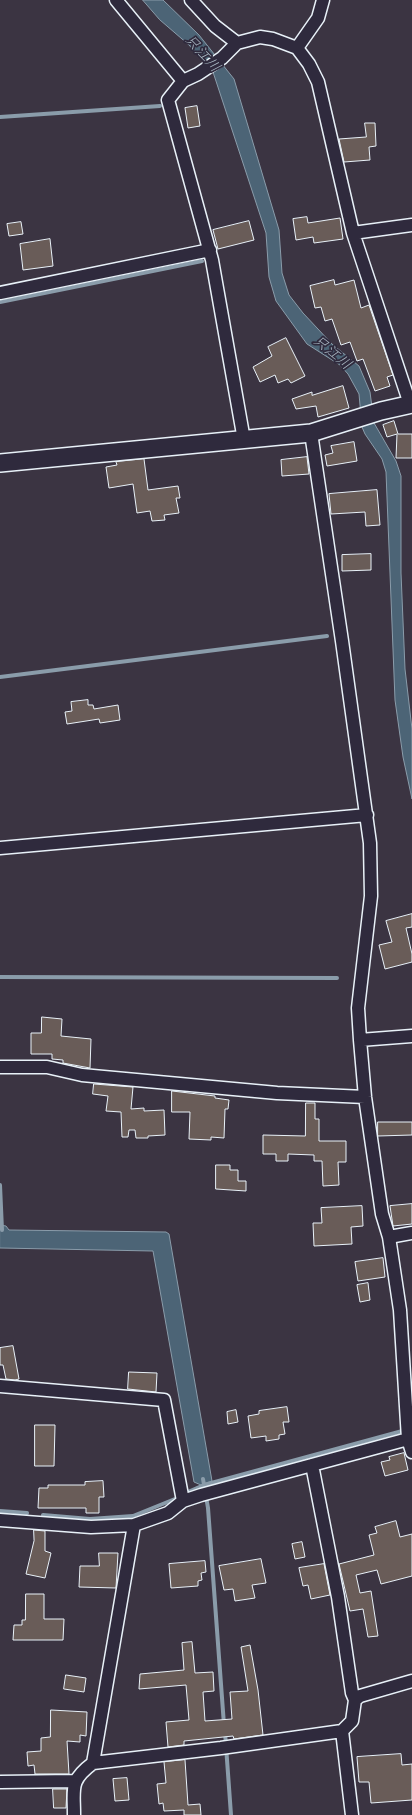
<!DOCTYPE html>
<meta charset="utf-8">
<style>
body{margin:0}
canvas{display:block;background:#3b3442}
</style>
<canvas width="412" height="1815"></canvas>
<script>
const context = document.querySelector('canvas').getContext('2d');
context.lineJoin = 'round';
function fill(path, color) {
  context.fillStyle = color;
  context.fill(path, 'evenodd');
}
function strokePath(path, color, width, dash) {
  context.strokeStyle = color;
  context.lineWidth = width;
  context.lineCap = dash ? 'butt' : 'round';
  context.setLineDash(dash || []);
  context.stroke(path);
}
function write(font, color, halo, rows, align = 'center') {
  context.font = font + ' Pangolin,"Klee One",sans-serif';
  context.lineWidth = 3.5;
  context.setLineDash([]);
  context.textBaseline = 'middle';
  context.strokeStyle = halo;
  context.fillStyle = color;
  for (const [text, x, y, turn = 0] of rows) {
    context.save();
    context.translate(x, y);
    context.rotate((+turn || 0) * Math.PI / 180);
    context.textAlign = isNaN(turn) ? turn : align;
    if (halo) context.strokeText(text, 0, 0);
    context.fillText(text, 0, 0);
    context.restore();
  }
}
const water = new Path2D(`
 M 143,0 L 163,0 L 199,35 L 234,79 L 279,230 L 282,273 L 289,295 L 303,313 L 332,344 L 359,366 L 370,392 L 374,423 L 396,461 L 401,476 L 401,573 L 405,669 L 412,729 L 412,799 L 403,757 L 395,700 L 386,472 L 382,459 L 365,434 L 362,427 L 359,394 L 348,374 L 340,365 L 307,344 L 276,301 L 269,277 L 266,233 L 213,72 L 189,45 L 160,20 Z
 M 0,1225 L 6,1226 L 9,1230 L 166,1232 L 169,1234 L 212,1481 L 201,1485 L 194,1482 L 153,1251 L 0,1248 Z`);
fill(water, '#4c6476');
strokePath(water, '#8a9caa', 1);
strokePath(new Path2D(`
 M 0,117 L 160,106
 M 0,302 L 202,261
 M 0,677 L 327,636
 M 0,977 L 337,978
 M 0,1185 L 2,1230
 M 203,1479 L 208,1508 L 224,1725
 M 188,1492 L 204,1485 L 406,1430
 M 0,1511 L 27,1513
 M 43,1515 L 90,1519 L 133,1516 L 175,1499
 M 225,1732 L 231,1815`), '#8a9caa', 4);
const building = new Path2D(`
 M 197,106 L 200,126 L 188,128 L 185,108 Z
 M 365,123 L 375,123 L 376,146 L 369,147 L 370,160 L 344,162 L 339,139 L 366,137 Z
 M 307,217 L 308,223 L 340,218 L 343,239 L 314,243 L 313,237 L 296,240 L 293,219 Z
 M 249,221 L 254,240 L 218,249 L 213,230 Z
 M 21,222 L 23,234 L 9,236 L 7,224 Z
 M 50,239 L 53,266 L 23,270 L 20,244 Z
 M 334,280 L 335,285 L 354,280 L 361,308 L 369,305 L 393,375 L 387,377 L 390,386 L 375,391 L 363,359 L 357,361 L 350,342 L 341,345 L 332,319 L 325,321 L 321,307 L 315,308 L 310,286 Z
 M 286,338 L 305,376 L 291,383 L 288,379 L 278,383 L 275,375 L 260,382 L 253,367 L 272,356 L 268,347 Z
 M 343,386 L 349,408 L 318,417 L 316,406 L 296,409 L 292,399 L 312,392 L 312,395 Z
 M 394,421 L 398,434 L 412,434 L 412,458 L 396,458 L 397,434 L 387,437 L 383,425 Z
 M 354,442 L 357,461 L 327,466 L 325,455 L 333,453 L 331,446 Z
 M 307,457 L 309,474 L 282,476 L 281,460 Z
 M 144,459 L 148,490 L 178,486 L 180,498 L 176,498 L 179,513 L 164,515 L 165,520 L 152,521 L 150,511 L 137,513 L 133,484 L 109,488 L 106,467 L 117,465 L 116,462 Z
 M 377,490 L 380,525 L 366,526 L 365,512 L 331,514 L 329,494 Z
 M 371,554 L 371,570 L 342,571 L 342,555 Z
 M 88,700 L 88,705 L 93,705 L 94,709 L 118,705 L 120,720 L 100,723 L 99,719 L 67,724 L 65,712 L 72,711 L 71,702 Z
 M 412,914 L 412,927 L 406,928 L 412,954 L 412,962 L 385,969 L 379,945 L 392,942 L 386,921 Z
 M 42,1017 L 62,1019 L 61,1036 L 91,1039 L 90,1068 L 63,1063 L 63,1060 L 52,1059 L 52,1054 L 31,1054 L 31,1033 L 41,1033 Z
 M 94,1084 L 133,1087 L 131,1109 L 144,1108 L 144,1111 L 164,1110 L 165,1135 L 148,1136 L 148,1138 L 136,1138 L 135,1130 L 129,1130 L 128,1137 L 122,1137 L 121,1112 L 106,1111 L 108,1096 L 93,1094 Z
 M 172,1091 L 215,1096 L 215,1098 L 229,1100 L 228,1109 L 225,1109 L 224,1138 L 211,1137 L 211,1140 L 189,1139 L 190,1112 L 172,1112 Z
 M 306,1103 L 315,1103 L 315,1119 L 319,1119 L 319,1141 L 346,1141 L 346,1162 L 338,1162 L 339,1185 L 323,1186 L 322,1161 L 314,1161 L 314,1155 L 288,1154 L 288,1161 L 276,1161 L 276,1154 L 263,1154 L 263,1135 L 305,1136 Z
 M 378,1122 L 412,1122 L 412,1135 L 378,1136 Z
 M 216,1165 L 230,1165 L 230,1170 L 238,1170 L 238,1181 L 246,1181 L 246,1191 L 216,1189 Z
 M 412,1204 L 412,1224 L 393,1226 L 390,1206 Z
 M 362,1206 L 363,1226 L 351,1227 L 352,1244 L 314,1246 L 313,1223 L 322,1223 L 321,1208 Z
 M 383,1258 L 385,1277 L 358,1281 L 355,1262 Z
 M 368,1283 L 370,1300 L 360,1302 L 357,1285 Z
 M 13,1346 L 19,1379 L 15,1380 L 6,1379 L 3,1365 L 0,1365 L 0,1348 Z
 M 129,1372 L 157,1373 L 156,1392 L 128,1389 Z
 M 287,1407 L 289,1422 L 283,1422 L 285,1434 L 279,1435 L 279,1439 L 266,1441 L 266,1436 L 251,1438 L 248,1416 L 259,1414 L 259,1411 Z
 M 236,1410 L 238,1422 L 228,1424 L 227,1412 Z
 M 35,1425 L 55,1425 L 54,1466 L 35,1466 Z
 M 404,1453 L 408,1470 L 385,1476 L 381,1462 L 390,1460 L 389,1457 Z
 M 103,1481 L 104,1497 L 99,1497 L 99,1513 L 86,1513 L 86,1508 L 38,1508 L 39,1488 L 48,1488 L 48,1485 L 85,1485 L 85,1482 Z
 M 396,1521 L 400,1537 L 412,1534 L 412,1576 L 381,1584 L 377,1570 L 356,1575 L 360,1593 L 371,1591 L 378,1636 L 368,1637 L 363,1609 L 350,1611 L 339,1564 L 374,1555 L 369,1535 L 377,1533 L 375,1527 Z
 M 34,1530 L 45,1531 L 45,1551 L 51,1553 L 45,1578 L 26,1574 L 34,1541 Z
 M 302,1542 L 305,1557 L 295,1559 L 292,1544 Z
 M 99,1553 L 118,1553 L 116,1588 L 79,1587 L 80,1566 L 99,1566 Z
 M 261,1559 L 266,1583 L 252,1585 L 255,1598 L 235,1601 L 233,1589 L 224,1590 L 219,1566 Z
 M 205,1561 L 206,1572 L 201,1573 L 202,1580 L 198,1581 L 198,1586 L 171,1588 L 169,1564 Z
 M 324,1564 L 330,1595 L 311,1599 L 308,1585 L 303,1586 L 299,1568 Z
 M 26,1594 L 44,1594 L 44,1619 L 64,1619 L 63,1640 L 13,1640 L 14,1625 L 22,1625 L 22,1620 L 25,1620 Z
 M 192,1642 L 195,1673 L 213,1672 L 214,1691 L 203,1692 L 205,1721 L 232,1719 L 230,1692 L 248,1691 L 241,1647 L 250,1645 L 258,1690 L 263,1735 L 234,1739 L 233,1736 L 184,1741 L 184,1745 L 168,1747 L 166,1722 L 189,1720 L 186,1685 L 139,1689 L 140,1674 L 184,1670 L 182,1643 Z
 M 66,1675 L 86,1678 L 84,1692 L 64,1689 Z
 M 51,1710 L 87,1712 L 86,1736 L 80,1735 L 80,1742 L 67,1741 L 69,1774 L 35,1774 L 34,1765 L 28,1766 L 27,1752 L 41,1751 L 41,1738 L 50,1737 Z
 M 401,1754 L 402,1765 L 412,1764 L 412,1800 L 371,1803 L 369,1782 L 359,1782 L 357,1757 Z
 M 185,1760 L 188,1805 L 200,1804 L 201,1815 L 184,1815 L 184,1810 L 164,1811 L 163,1803 L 159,1804 L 157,1784 L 166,1783 L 164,1762 Z
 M 127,1778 L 129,1800 L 115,1801 L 113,1779 Z
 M 53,1789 L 67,1789 L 66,1808 L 54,1808 Z`);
fill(building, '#695c58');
strokePath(building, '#e8f1f8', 1);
const street = new Path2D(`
 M 116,0 L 183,81
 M 191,0 L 215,26 L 237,43
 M 297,48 L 318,18 L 323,0
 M 353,233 L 412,225
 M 0,293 L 210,250
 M 311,433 L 342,641 L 370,843 L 371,896 L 358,1008 L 360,1040 L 365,1097 L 382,1214 L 389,1237 L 400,1310 L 408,1439 L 412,1452
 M 244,440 L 212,260 L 168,100 L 183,81 L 198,74 L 222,58 L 237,43 L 260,37 L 273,39 L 297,48 L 309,64 L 318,82 L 353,233 L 410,404
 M 0,848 L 367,815
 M 360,1040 L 412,1036
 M 0,1067 L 47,1067 L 82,1075 L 277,1093 L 365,1097
 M 389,1237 L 412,1233
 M 0,1386 L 164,1400 L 183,1501
 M 312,1465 L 338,1597 L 352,1693 L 355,1700
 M 0,1520 L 91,1527 L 134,1525 L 168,1513 L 183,1501 L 201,1495 L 408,1439
 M 342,1731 L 352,1815
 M 93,1763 L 134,1525
 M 0,1782 L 74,1781
 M 74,1815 C 74,1788 69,1781 93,1763 L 221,1748 L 342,1731 L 352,1721 L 355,1700 L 360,1696 L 412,1681`);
const secondary = new Path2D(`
 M 0,463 L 311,433 L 381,411 L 412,404`);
strokePath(street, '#e8f1f8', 15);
strokePath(secondary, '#e8f1f8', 20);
strokePath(street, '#2f2a3d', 12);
strokePath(secondary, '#2f2a3d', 17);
write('italic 15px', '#aab9c4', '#2f2a3d', [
 ["只江川",202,54,48],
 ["只江川",332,353,40]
]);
</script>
